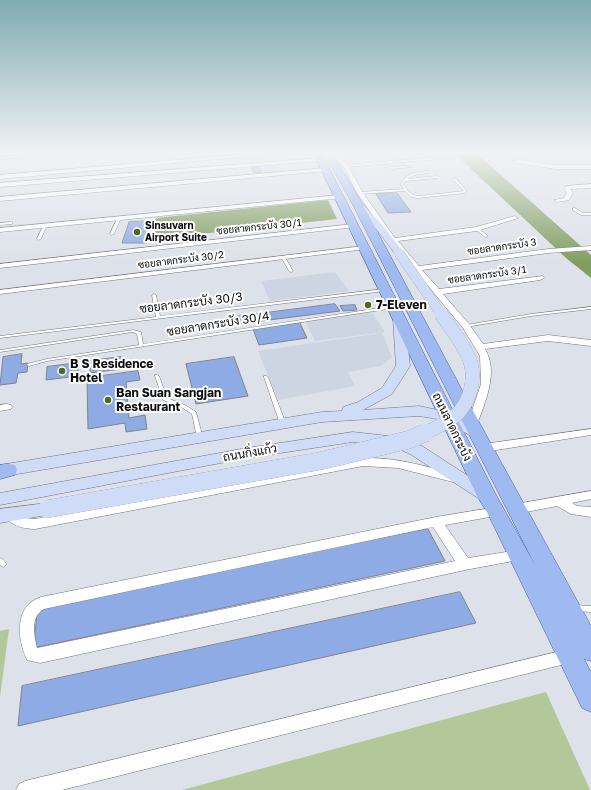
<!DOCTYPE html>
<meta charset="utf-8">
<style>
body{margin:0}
canvas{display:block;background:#dde1e9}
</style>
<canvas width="591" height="790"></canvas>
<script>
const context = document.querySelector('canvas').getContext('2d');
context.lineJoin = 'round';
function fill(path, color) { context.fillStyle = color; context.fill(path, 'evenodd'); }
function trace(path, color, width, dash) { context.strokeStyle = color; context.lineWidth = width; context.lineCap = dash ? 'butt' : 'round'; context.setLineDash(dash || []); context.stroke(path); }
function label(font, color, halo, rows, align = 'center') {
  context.font = font + ' "Golos Text",Sarabun,sans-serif'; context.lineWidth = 4; context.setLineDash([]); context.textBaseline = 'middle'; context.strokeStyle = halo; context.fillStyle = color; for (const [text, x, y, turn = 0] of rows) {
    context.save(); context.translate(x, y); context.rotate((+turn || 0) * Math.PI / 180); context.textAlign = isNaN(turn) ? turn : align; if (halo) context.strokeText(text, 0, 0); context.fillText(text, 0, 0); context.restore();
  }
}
fill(new Path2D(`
 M273,163L281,173L256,175L248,165Z
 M335,272L349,291L270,301L261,281Z
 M372,312L385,332L315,341L305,321Z
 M382,333L392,357L381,366L348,372L355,386L278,400L258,351Z`), '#cdd5e3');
fill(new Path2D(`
 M9,629L0,697V631Z
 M546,692L590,790H182Z`), '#b2c899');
fill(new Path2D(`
 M453,152H475L591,255V278L566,258Z
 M328,200L337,219L155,239L156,218Z`), '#819d5f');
const building = new Path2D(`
 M259,167L262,172L254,173L251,168Z
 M397,193L411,212L388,213L376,194Z
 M152,221L147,243H122L129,222Z
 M335,304L340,311L230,325L227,318Z
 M355,305L357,310L343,311L340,306Z
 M300,323L307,338L259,345L253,329Z
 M22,354L21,364L28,363L27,372L18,373L16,383L0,385L3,357Z
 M121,357V369L90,373V361Z
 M234,357L248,396L196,404L186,364Z
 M78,363V376L46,380L47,367Z
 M138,371L140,380L126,382L129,418L145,415L147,429L126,432L125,423L88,429L87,378Z
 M428,529L445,561L33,648L38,607Z
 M460,592L476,623L18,726L22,686Z`);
fill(building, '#8eabe6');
trace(building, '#80848b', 1);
const lane = new Path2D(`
 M62,152H78L0,159V157Z
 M436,152H441L439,153L441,157L446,156L443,152H446L449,157L441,159L344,167L343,166L344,165L439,157Z
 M404,163H413L414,164L412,167L392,169L382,165L383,164L392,167L411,166V165H403Z
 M427,171H428V173L414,175L407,179L437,176L438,177L437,178L405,181L403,184C408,190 410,195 418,196L464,191L453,179V178L454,177L467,191L465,193L418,198L411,197L405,191L360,194L359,193L360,192L404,189L401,184C406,173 416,172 427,171Z
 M573,208H575L583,213H591V215H581L573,210Z
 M118,217L121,218L114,234L111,235L110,234Z
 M11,222L13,223L12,224L0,225V223Z
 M44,224L47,225L41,239L38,240L37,239Z
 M476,228H478L487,235V237H485L476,230Z
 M282,256L285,257L293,271L292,272H291L289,271L281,257Z
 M384,289L386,290L385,291L0,338V336L156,317L152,295L154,294L156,295L160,316Z
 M393,306H394V308L47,361L29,366L27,365V364L47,359L139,345L137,334L133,332L0,352V350L133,330L141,332L143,344Z
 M591,307V309L531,316L466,327L464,326L466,325L531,314Z
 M155,375H157L159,376L167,398L185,405L196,412L203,438L202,439H198L197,438L192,414L181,407L163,400L155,376Z
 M264,376H266L268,377L286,424L285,425H281L280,424L264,377Z
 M0,558C3,559 5,561 6,564L5,566L3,567L0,565Z
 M575,605L591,606V612L575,611L572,610L571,608L572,606Z`);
const street = new Path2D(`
 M271,152H296L0,179V175Z
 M330,152H335L349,167L363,193L395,238L476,227L515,216L518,218L477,231L398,241L419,266L548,249L591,246V250L548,253L422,270L439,289L543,276L544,278L540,280L443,294L469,324L483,344L548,335L591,340V346L548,341L485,349C499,372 485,402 477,425L472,428L468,427L467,425L481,384L480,356L463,328L391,241L357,193L345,169Z
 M322,158L323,159L320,161L0,187V183Z
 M517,160L556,165H591V169H556L515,163L514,162Z
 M325,168L328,170L327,171L0,201V197Z
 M591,184V188L570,189L573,193L569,200L557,202L554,200L564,198L567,193L564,189L566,186Z
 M339,195L341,196V198L0,232V228Z
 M353,224L355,225V227L0,268V264Z
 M364,246L366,247V249L0,294V290Z
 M7,404L11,405L12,407L11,409L0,411V405Z
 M591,429V435L484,452L480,451L478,448L480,445L484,444Z
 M363,458C396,457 426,466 457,475L459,478L457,481L453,482L398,468L363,466L35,529C23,529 9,525 3,514L5,511L9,509L24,518L35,519Z
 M591,491V499L572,503L577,506L591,507V517L571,514L557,506L516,514L512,512L510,509L512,506L516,504Z
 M497,507L501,509L503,512L501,515L445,525L468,558L519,550L524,551L526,555L524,559L465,570L40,663L27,660C17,638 14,606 41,597L436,517ZM433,527L455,561L37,648C34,634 30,617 44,609Z
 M569,649L574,651L577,656L574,661L569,663L62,790H16L19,784L25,781Z`);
const secondary = new Path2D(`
 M357,200L360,201L383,226L404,253L402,255H396L377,230L354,205L353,203Z
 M399,315L403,317L405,319L410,366L392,394L363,410L419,406L452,413L481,430L484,433L481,436L476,438L471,436L443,420L419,416L322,422L0,477V465L322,412L342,411L343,407L358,402L382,388L396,366L393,319L395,317Z
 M353,432L397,437L422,446L493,492L495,496L493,500L487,502L481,500L410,454L394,447L353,442L247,458L0,505V493L247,448Z
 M47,503L53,504L56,509L53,514L0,523V509Z`);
const primary = new Path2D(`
 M313,152H321L495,493L535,565L352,203L327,159L328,157H334L362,203L485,433L591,626V661L584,659L591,672V712L582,708L488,514L477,496Z
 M8,464L15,465L17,470L15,475L0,479V465Z`);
trace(lane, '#71747b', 1);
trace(street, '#71747b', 1);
trace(secondary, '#71747b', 1);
trace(primary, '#425f9d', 1);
fill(lane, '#fff');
fill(street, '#fff');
fill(secondary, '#cfdcf8');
fill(primary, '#9fb9f1');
const secondaryBridgeFar2 = new Path2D(`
 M399,253L442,315`);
const secondaryBridgeFar1 = new Path2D(`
 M423,434C432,430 454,419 460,411C470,399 475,380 471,364C468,351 449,325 441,314`);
const secondaryBridge = new Path2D(`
 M47,509L320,461L408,440L425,433`);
trace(secondaryBridgeFar2, '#71747b', 10, []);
trace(secondaryBridgeFar1, '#71747b', 14, []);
trace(secondaryBridge, '#71747b', 18, []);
trace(secondaryBridgeFar2, '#cfdcf8', 10);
trace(secondaryBridgeFar1, '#cfdcf8', 14);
trace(secondaryBridge, '#cfdcf8', 18);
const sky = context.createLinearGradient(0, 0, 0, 263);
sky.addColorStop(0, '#7fabb1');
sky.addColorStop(0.58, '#f0f2f5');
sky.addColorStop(1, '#f0f2f500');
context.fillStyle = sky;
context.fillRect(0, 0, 591, 263);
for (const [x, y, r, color] of [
 [137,232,4,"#4d6a1e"],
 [368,305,4,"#4d6a1e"],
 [62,371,4,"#4d6a1e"],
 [108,400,4,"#4d6a1e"]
]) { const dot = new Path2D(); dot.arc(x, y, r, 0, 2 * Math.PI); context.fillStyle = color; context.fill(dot); trace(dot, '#fff', 1.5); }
label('bold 10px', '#0d0e11', '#fff', [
 ["Sinsuvarn",145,226],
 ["Airport Suite",145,238]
], 'left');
label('10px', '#0d0e11', '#fff', [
 ["ซอยลาดกระบัง 30/1",259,227,-6],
 ["ซอยลาดกระบัง 3",502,247,-8],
 ["ซอยลาดกระบัง 30/2",181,260,-7],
 ["ซอยลาดกระบัง 3/1",487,275,-8]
]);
label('12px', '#0d0e11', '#fff', [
 ["ซอยลาดกระบัง 30/3",191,303,-7],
 ["ซอยลาดกระบัง 30/4",218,324,-9],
 ["ถนนลาดกระบัง",452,427,64],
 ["ถนนกิ่งแก้ว",250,453,-10]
]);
label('bold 12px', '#0d0e11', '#fff', [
 ["7-Eleven",376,305],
 ["B S Residence",70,364],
 ["Hotel",70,378],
 ["Ban Suan Sangjan",116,393],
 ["Restaurant",116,407]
], 'left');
</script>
